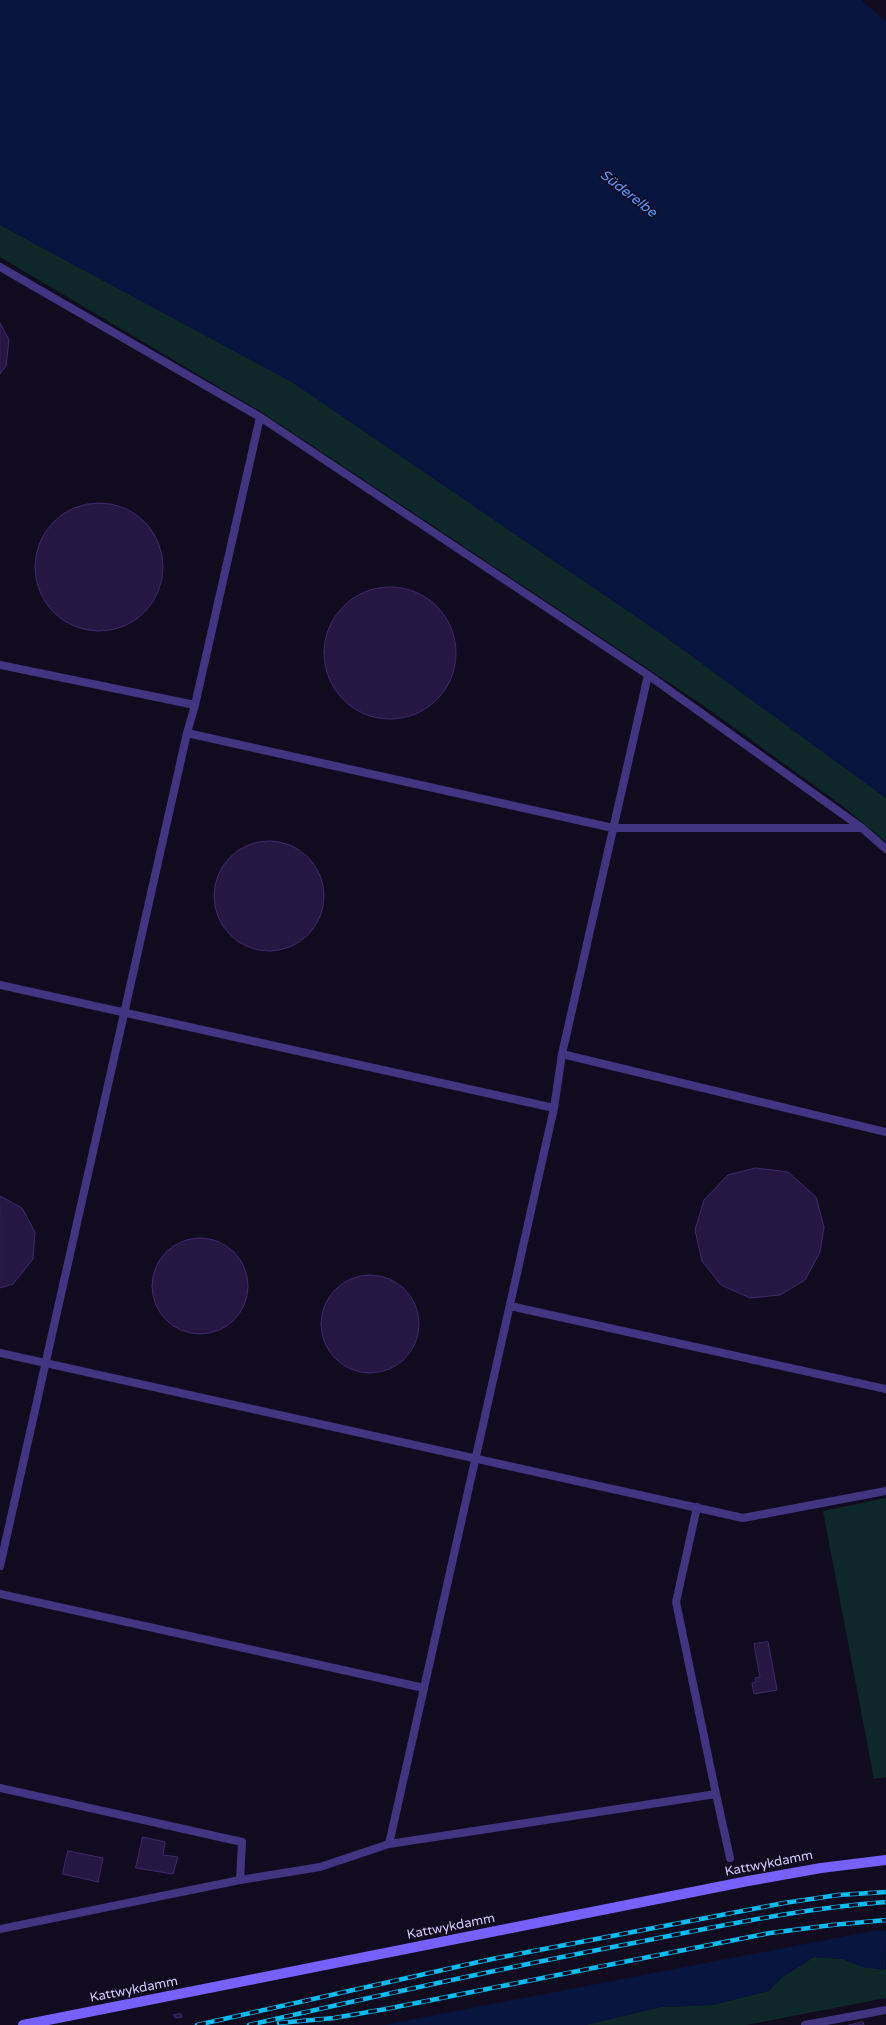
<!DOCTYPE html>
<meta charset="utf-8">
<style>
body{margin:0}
canvas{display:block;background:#110b1f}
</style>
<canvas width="886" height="2025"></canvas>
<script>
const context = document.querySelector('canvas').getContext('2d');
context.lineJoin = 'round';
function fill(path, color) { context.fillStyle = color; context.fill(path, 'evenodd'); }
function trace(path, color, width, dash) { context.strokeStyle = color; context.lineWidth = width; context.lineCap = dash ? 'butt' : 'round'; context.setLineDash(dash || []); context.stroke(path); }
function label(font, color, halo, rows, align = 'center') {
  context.font = font + ' "Varela Round",sans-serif'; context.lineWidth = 3; context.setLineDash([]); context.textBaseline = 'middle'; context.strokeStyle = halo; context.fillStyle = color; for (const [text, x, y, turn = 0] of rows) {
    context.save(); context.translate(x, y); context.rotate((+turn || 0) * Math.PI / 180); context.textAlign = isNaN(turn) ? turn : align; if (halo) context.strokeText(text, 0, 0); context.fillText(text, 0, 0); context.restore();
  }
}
fill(new Path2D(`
 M0,225L292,382L663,635L886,798V842L840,804L704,706L263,413L0,257Z
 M886,1498V1777L874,1779L823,1511Z
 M814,1957L843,1959L862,1967L886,1969V1998L746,2025H585L661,2007L712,2005L768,1991L784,1976Z`), '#0e2729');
fill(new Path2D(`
 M0,0H861L886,21V798L663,635L292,382L0,225Z
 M878,1930L886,1931L885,1970L862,1967L843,1959L814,1957L784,1976L768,1991L712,2005L661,2007L585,2025H383Z`), '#07143d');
const building = new Path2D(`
 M0,323L9,340L6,366L0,374Z
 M35 567a64 64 0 1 1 128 0a64 64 0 1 1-128 0Z
 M324 653a66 66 0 1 1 132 0a66 66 0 1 1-132 0Z
 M214 896a55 55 0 1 1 110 0a55 55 0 1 1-110 0Z
 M756,1168L788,1172L816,1197L824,1227L820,1252L805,1280L780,1295L750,1298L721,1285L702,1261L695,1230L704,1200L728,1175Z
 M0,1196L22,1208L35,1232L33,1259L13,1284L0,1288Z
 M152 1286a48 48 0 1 1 96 0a48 48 0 1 1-96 0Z
 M321 1324a49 49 0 1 1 98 0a49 49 0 1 1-98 0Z
 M768,1642L777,1690L754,1694L752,1683L756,1682L755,1678L760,1677L754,1644Z
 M143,1837L165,1842L163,1855L178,1857L173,1874L136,1868Z
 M68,1851L103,1858L98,1882L63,1874Z
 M181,2014L182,2017L175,2018L174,2015Z
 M863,2022L864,2025H849Z`);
fill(building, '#251741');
trace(building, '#3e286e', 1);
trace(new Path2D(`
 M0,267L260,417L648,675L862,828L886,849
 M0,665L195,705
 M187,733L613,828H862
 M0,985L554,1108
 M562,1054L886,1132
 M510,1306L886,1389
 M0,1353L743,1518L886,1491
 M0,1566L187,733L195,705L260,417
 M0,1594L424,1688
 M0,1788L242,1842L240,1880L0,1929
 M716,1794L730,1858
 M389,1844L554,1108L562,1054L648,675
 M240,1880L320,1867L389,1844L716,1794L676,1602L697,1507
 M805,2025L886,2010`), '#413480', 8);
trace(new Path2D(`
 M23,2025L748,1881L821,1868L886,1860`), '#7860ff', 10);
const rail = new Path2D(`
 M279,2023L334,2018L386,2009L770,1933L832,1925L886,1920
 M197,2025L492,1959L784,1903L838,1895L886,1892
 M249,2025C380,1995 512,1966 644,1941C725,1925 804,1908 886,1902`);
trace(rail, '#00bdf4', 4.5);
trace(rail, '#110b1f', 3, [9]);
label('13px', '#d6c9ff', '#110b1f', [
 ["Kattwykdamm",769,1864,-11],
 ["Kattwykdamm",451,1927,-11],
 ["Kattwykdamm",134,1990,-11]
]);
label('italic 14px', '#579cff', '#110b1f', [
 ["Süderelbe",628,194,38]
]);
</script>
